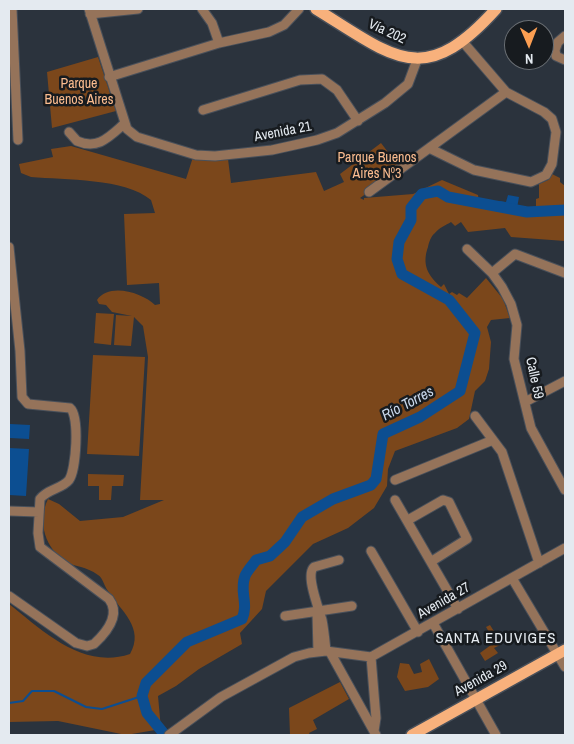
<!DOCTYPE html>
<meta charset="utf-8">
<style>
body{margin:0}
#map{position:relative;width:574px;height:744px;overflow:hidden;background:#2b333d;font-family:"Archivo Narrow",sans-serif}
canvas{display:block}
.frame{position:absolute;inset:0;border:10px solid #e4eaf0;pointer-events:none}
.north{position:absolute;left:504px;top:20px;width:50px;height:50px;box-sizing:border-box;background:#171b1f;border:1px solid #696e73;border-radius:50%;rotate:179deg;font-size:14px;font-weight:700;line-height:20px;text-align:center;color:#e4eaf0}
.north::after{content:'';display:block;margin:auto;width:18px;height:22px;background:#fb9e52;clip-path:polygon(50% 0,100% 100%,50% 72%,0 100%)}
</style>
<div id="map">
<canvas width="574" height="744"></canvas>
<div class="frame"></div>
<div class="north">N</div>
</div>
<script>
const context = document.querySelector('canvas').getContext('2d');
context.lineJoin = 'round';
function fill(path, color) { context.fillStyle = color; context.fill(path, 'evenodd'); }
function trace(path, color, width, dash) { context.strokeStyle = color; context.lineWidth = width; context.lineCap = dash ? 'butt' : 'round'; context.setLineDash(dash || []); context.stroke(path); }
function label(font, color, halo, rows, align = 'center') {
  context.font = font + ' "Archivo Narrow",sans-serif'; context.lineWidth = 5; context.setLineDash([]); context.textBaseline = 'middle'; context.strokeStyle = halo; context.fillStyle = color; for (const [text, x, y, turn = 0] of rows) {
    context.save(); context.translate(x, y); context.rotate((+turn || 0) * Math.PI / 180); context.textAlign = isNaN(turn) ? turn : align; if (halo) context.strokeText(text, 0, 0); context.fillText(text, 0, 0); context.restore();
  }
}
fill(new Path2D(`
 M98,57L116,111L52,128L47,72Z
 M381,143L401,169L360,198L364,200V198L413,194L442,180L478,195L479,203L536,211V199L539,198V184L548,180L552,174L560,178V182L565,186V241L511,237L505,228L468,232L461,222L455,226L451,222C446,225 439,228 435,233C431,236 429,242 428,247C422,264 427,275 441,287L444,284L449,294L452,292L457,295L459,293L467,298L486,278L503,299L510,318L491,320L487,327L491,342L489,369L485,381L475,391L469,419L457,428L395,451L388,469L387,486L374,508L348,528L313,544L266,591L262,609L240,633L242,644L199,669L176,686L158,696L161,729L126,735L58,721L9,722V604C43,631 83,670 130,654C145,628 121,611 108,591C104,586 103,578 98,575C86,566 75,567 67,562C45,549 37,522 48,499L59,504L80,521L123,517L164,500H140L148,357L143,326L134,317L131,346L114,345L116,315L132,316L112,312L106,305L99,304L97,300C109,282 143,293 155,305L160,304L159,283L127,285L124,214L155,213L151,200C125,178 65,180 31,177L21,173L19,164L53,157L51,149L71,146L186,179L193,157L228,159L231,183L316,172L324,191L344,182L340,174Z
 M96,313L114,314L111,345L94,343Z
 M93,355L145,357L139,456L87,454Z
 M88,474L124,475L123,486H112L111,500H99V486H88Z
 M490,625L502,644L494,648L498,653L485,661L480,653L491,645L485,637L489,632L486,627Z
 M429,659L439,679L428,687L405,691L397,677L400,663L409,664L414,674L422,672L420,664Z
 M340,682L349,699L313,720L317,729L309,733L310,735H290L289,708Z`), '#7b471b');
fill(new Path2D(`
 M508,195L519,197L517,208L498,205L499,201L506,202Z
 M10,424L30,425L29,439L10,438Z
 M9,448L29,449L26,496L9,495Z`), '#0c4e91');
trace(new Path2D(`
 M9,703L23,701L32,691H54L86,707L102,709L142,696`), '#0c4e91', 2);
trace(new Path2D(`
 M165,735L147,713L142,696L146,683L187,642L242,619C249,603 239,592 245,576C247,571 253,565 256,560L270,556L285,542L302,517L333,499L371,485L376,479L383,434L420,417L460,391L475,333L449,300L402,274L397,259L399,242L411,220V208L422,194L438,191L448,197L527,212L565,210`), '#0c4e91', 11);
const minor = new Path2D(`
 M12,9L18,140
 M89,9L127,129L137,137L196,155L215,156L272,150L317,140L337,133L385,103L408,84L417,60
 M202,9L212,23L219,43
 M90,14L138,9
 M565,36L558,42L555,50L556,56L565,60
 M109,77L219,43L269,32L284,25L299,9
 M203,110L300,80L322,79L337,90L358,121
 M69,132L77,141C98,150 109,137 124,124
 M431,149L474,170L531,182L546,175L552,164L556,132L552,119L544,112L506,92L463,42
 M369,192L506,92
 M9,247L20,351L22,397L28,404L70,408C80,416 76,470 69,480C62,489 47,489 40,499L38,533L40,547L109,599C121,615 107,632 94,644L87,646L76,643L9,596
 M467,249L492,273L502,287L511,304L517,325L514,359L531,428L565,490
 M492,273L515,254L565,273
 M525,402L565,381
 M475,416L502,452L539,563
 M395,480L493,440
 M395,500L458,609
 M9,511L39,512
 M408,520L443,500L449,502L467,539L432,561
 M371,551L418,632
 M512,578L565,667
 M317,614L318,652
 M285,616L352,606
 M433,623L496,735
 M326,651C325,641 324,630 322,620C319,609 305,575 314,567L339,560
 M330,652L376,735
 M371,657L376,718L374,731
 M169,735L221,697L294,657L309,653L326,651L371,657L565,548`);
const major = new Path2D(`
 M316,9C394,57 423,90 496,9
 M412,735L565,650`);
trace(minor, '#49505a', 11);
trace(major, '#49505a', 14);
trace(minor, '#95735a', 9);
trace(major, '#f8b17c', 11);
label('14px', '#e4eaf0', '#171b1f', [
 ["Vía 202",387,32,25],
 ["Avenida 21",283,132,-11],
 ["Calle 59",534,378,78],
 ["Avenida 27",444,601,-30],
 ["Avenida 29",481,679,-29]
]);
label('14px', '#fbbc8f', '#171b1f', [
 ["Parque",79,84],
 ["Buenos Aires",79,100],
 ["Parque Buenos",377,158],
 ["Aires Nº3",377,174]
]);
label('italic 15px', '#cad9ec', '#171b1f', [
 ["Río Torres",408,404,-28]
]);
context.letterSpacing = '1px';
label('15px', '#e4eaf0', '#171b1f', [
 ["SANTA EDUVIGES",496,639]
]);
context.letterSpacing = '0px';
</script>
